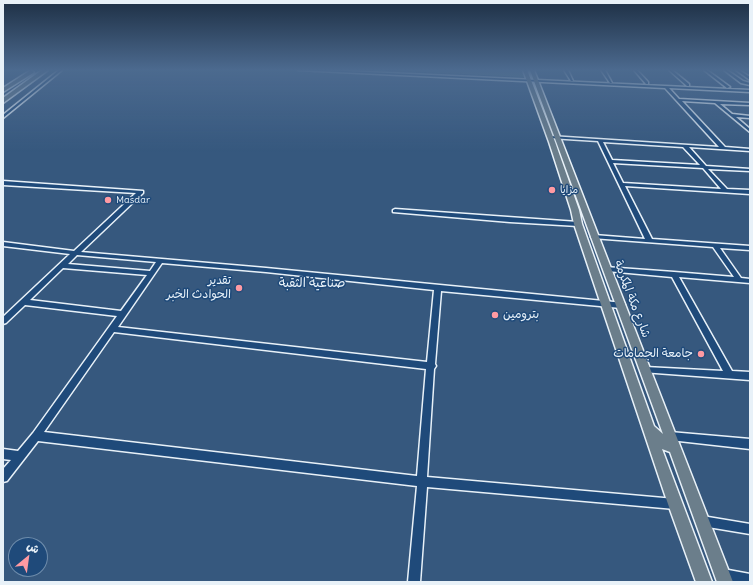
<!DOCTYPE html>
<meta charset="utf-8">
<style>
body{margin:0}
#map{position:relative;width:753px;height:585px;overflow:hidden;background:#36587e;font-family:Delius,"Playpen Sans Arabic",sans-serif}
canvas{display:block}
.frame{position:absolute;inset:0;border:4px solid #e8f1f8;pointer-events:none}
.north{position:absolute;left:8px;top:537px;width:40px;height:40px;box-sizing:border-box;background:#1f4a7a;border:1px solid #6f8dac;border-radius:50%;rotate:29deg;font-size:11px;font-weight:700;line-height:16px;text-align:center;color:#e8f1f8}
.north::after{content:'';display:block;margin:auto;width:14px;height:18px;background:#ff9aa2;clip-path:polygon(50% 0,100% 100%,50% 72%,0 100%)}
</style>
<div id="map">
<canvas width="753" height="585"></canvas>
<div class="frame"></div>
<div class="north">ش</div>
</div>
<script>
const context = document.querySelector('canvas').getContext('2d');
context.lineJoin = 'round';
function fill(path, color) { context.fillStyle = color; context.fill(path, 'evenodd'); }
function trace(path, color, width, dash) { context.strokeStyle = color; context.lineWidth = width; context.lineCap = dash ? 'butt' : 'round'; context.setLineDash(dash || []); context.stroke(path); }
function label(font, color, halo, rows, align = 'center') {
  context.font = font + ' Delius,"Playpen Sans Arabic",sans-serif'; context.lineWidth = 3; context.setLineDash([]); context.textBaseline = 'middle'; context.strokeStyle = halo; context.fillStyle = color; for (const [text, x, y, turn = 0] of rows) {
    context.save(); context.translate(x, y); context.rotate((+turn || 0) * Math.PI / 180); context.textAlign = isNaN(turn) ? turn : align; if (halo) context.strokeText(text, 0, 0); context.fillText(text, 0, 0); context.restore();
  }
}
fill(new Path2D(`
 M382,70H522L524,77Z`), '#588187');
const minor = new Path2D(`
 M59,70H62L3,118V115Z
 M298,70H324L750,90V92L669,88L679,99L750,103V105L720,104L732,114L750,116V118L736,117L750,129V132L715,103L682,101L725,147L750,149V151L689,147L706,166L750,169V171L708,169L727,189L750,190V194L625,186L652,239L750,246V250L720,248L741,278L750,279V283L679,277L732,371L750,372V380L642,372L641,370L642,368L645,367L723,371L672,277L607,271L604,269L605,267L674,272L734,277L713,247L592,238L591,237L594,235L645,239L598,141L550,138L548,137L550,136L719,147L665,88ZM603,142L683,147L700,165L612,160ZM613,163L703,168L721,189L623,183Z
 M564,70H568L573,81H571Z
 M601,70H605L612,83H610Z
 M634,70H637L648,82V84H646Z
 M669,70H672L689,84V86H687Z
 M704,70H707L730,87L727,88Z
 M724,70H727L743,81L750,83V85L741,83Z
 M736,70H739L750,77V80Z
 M3,181L143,191V193L81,252L266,268L624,303L625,305L624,307L621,308L441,291L435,364L436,366L434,369L427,477L675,499L679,500L680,504L679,508L675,509L427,487L420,582H408L417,486L38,441L7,481L3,482V469L11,460L3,459V449L18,451L33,433L117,316L25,305L6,323L3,324V317L70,254L3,246V242L74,251L136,193L3,185ZM77,255L156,262L150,271L68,264ZM162,263L266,272L434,290L427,362L118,327ZM63,268L147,275L121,311L30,300ZM114,332L426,369L417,476L44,432Z
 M395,209L578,222L581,224L578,226L510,222L393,212V210Z
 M670,432L750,439V449L670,440L667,439L665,436L667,433Z
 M702,516L750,524V534L702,526L698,525L697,521L698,517Z
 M723,569L750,574V582H729L719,579L717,575L719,571Z`);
const major = new Path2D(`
 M523,70H527L555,142L579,210L582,224L654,426L663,434L530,70H534L733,582H717L670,452L662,449L712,582H696L668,504L574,224L571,210L549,142Z`);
const highway = new Path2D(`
 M31,70L34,72L33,73L3,92V88Z
 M42,70H48L3,103V98Z`);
trace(minor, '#e8f1f8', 3);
trace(major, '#e8f1f8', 3);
trace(highway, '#e8f1f8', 3);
fill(minor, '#1f4a7a');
fill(major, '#6b7e8b');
fill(highway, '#6b7e8b');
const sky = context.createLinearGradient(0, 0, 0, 152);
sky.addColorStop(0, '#1e3045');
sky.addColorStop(0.46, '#4c6a8f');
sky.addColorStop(1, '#4c6a8f00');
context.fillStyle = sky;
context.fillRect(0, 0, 753, 152);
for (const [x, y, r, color] of [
 [552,190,4,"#ff9aa2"],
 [108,200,4,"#ff9aa2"],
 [239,288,4,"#ff9aa2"],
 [495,315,4,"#ff9aa2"],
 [701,354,4,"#ff9aa2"]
]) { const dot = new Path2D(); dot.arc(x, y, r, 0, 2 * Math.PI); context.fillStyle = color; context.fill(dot); trace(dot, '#1f4a7a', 1.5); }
label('10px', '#e8f1f8', '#1f4a7a', [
 ["مزايا",560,190],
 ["Masdar",116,200]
], 'left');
label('12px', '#e8f1f8', '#1f4a7a', [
 ["تقدير",231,281],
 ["الحوادث الخبر",231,295],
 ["بترومين",503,315,"left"],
 ["جامعة الجمامات",693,354]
], 'right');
label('12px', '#e8f1f8', '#1f4a7a', [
 ["شارع مكة المكرمة",632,299,69]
]);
label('13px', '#e8f1f8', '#1f4a7a', [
 ["صناعية الثقبة",312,283]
]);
</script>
